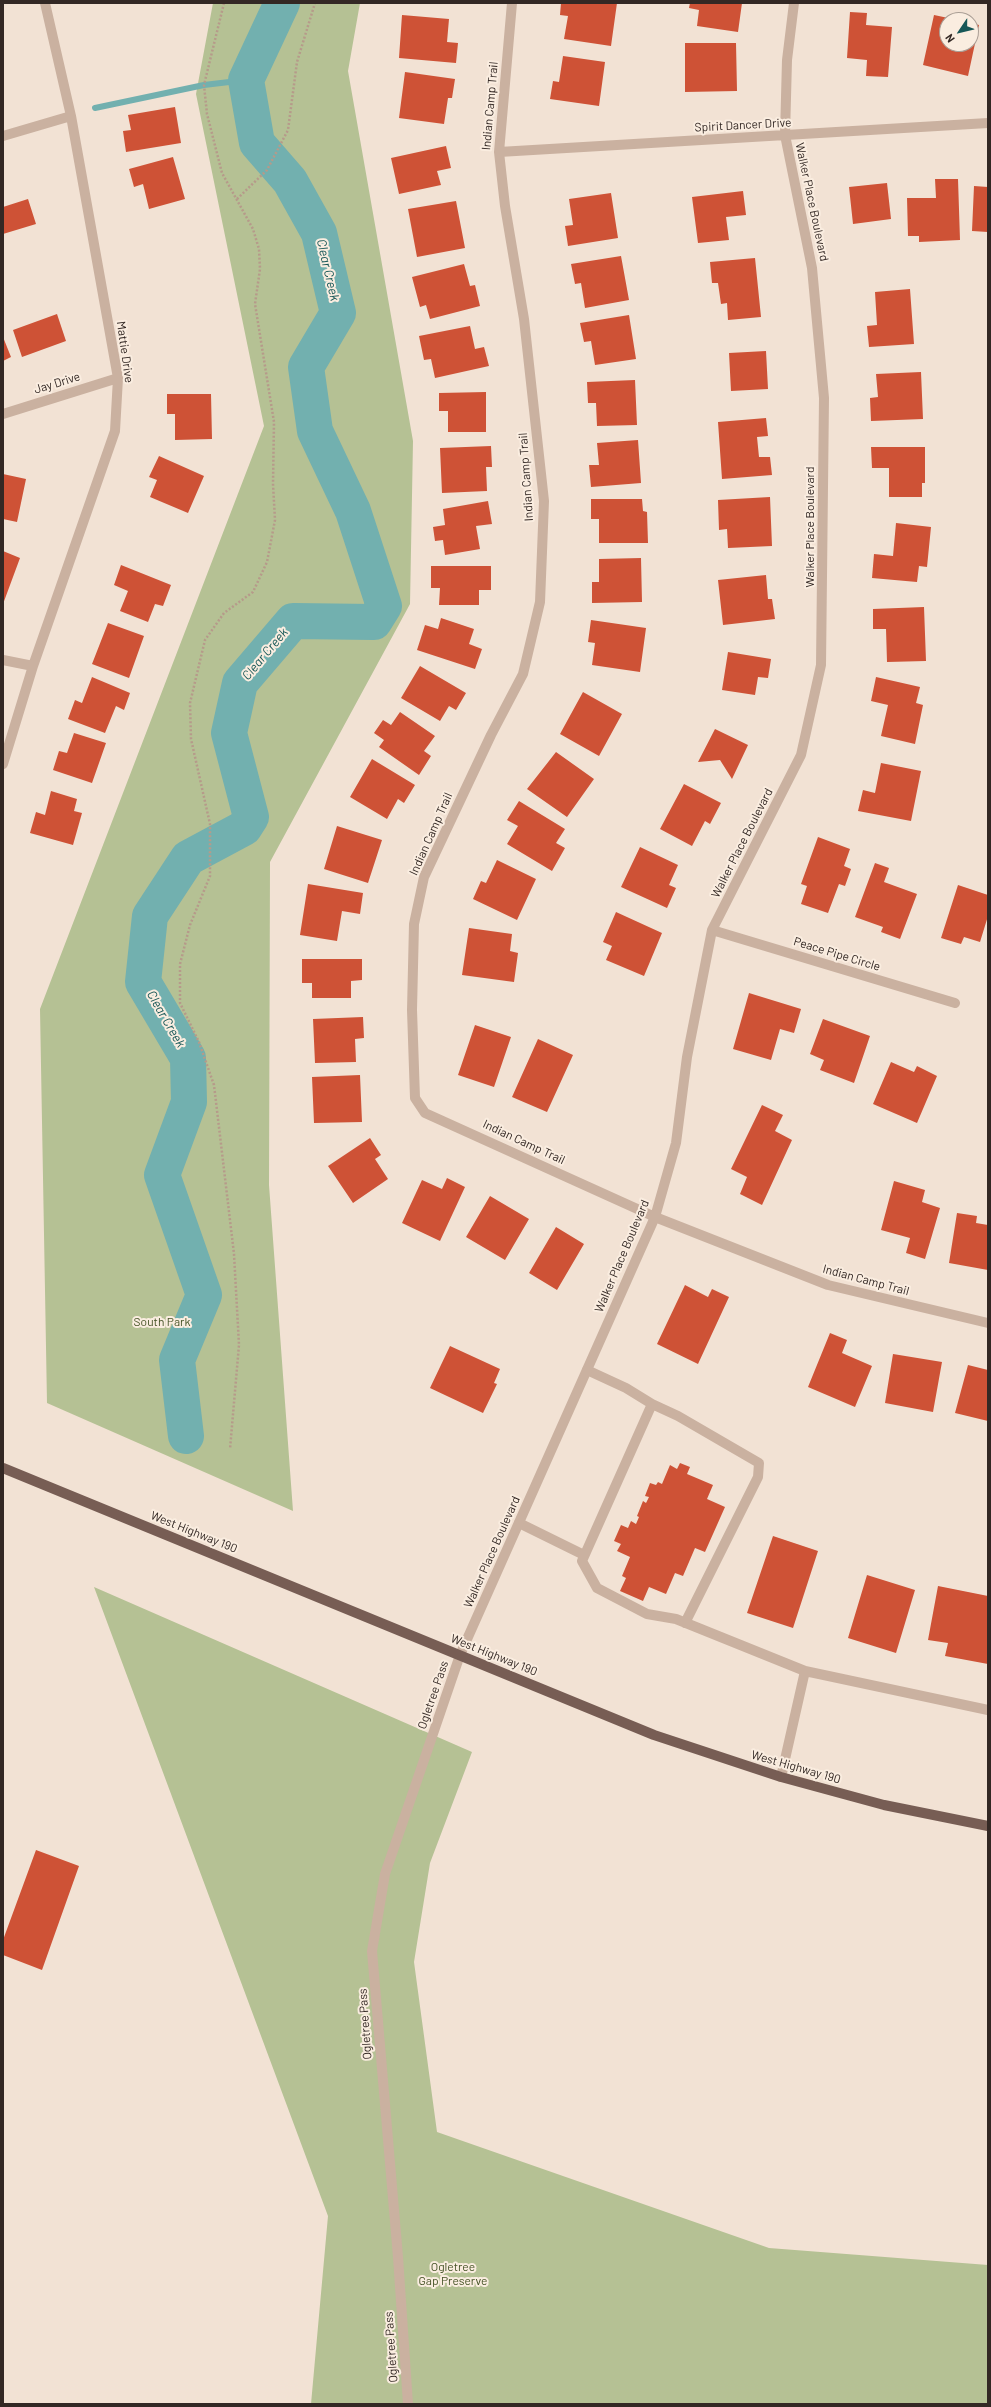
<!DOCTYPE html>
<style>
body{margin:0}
#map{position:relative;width:991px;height:2407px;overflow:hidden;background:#f2e2d4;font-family:Barlow,sans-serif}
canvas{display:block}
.frame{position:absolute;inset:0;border:4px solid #332824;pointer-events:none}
.north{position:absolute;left:939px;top:12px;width:40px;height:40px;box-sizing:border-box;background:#faede0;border:1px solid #aa9e95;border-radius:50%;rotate:235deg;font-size:11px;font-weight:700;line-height:16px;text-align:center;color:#332824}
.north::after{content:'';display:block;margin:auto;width:14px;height:18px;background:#175757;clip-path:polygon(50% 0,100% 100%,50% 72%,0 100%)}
</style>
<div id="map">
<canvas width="991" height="2407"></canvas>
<div class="frame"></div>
<div class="north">N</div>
</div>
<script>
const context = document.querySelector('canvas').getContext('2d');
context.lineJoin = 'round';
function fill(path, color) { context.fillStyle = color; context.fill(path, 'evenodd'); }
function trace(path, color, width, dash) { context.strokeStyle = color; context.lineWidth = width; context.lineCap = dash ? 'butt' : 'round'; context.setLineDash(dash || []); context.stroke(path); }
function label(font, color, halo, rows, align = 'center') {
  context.font = font + ' Barlow,sans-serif'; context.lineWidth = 4; context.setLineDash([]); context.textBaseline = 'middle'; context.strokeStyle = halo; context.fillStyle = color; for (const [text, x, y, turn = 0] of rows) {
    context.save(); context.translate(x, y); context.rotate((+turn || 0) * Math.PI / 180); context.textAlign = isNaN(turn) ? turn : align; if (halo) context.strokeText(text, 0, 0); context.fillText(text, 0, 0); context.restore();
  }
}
fill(new Path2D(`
 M213,3H360L348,71L413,441L410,604L270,862L269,1185L293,1511L47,1403L40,1009L264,426L196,94Z
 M94,1587L472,1752L430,1863L414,1962L437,2132L769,2248L988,2265V2404H311L328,2216Z`), '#b5c194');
trace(new Path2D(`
 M95,108L204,85L246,80`), '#72b0af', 6);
trace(new Path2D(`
 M186,1436L177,1360L204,1295L162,1175L189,1102L188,1058L143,982L150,916L188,858L244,828L251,817L229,733L240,683L293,621L374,622L384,606L353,511L315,431L306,367L338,313L319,233L290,181L257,143L246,80L282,3`), '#72b0af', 36);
fill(new Path2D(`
 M561,3H617L611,46L564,39L568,16L560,15Z
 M690,3H742L738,32L697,26L699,10L689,8Z
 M850,12L867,13L866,25L892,27L888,77L866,76L867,60L847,58Z
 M402,15L449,19L447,42L458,43L456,63L399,58Z
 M934,15L953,19L947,20V44H971V23L979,25L968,76L923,65Z
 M685,43H736L737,91L685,92Z
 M563,56L605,62L599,106L550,99L553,81L559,82Z
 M405,72L455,79L452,98H448L444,124L399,118Z
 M175,107L181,143L126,152L123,131L131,130L128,115Z
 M446,146L451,168L437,171L441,185L399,194L391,158Z
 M173,157L185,199L149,209L143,184L134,187L129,169Z
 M935,179H958L960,240L919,242V236H908L907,198H936Z
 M887,183L891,219L853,224L849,187Z
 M974,186L988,187V232L972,231Z
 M743,191L746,215L726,217L729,240L698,243L692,197Z
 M611,193L618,238L568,246L565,226L573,225L569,199Z
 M28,199L36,224L3,234V207Z
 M456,201L465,248L417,257L408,209Z
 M621,256L629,300L585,308L581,283L575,284L571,264Z
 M755,258L761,317L728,320L727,303L721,304L718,283H712L710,262Z
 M464,264L470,286L475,285L480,306L430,319L426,305L420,307L412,277Z
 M910,289L914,344L869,347L867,326L877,325L875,292Z
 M57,314L66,341L22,357L13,330Z
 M629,315L636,359L595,365L591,341L584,342L580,323Z
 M470,326L475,349L484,347L489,366L435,378L431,359L424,360L419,336Z
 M3,337L11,357L3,361Z
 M766,351L768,389L731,391L729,353Z
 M921,372L923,419L871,421L870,398L878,397L876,374Z
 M635,380L637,425L597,426L596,403H588L587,382Z
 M486,392V432H448V411H439V393Z
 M167,394H211L212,439L175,440V414H167Z
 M766,418L768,436L757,437L759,457H770L772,475L722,479L718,422Z
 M638,440L641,483L591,487L589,465H599L597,443Z
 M491,446L492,467H486L487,491L442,493L440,448Z
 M871,447H925V483H922V497H889V468H872Z
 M159,456L204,476L188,513L150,497L157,480L149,477Z
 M3,474L26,479L17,522L3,519Z
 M770,497L772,546L728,548L727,529L719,530L718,500Z
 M591,499H642L643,511L647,512L648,543H599V519H591Z
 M488,501L492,524L476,526L480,549L445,555L443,540L435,541L433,527L445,525L443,509Z
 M896,523L931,527L927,567L919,566L917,582L872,578L874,554L893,556Z
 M3,551L20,558L3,604Z
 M641,558L642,602L592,603V582H599V559Z
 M121,565L171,585L163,606L155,604L148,622L120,611L128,591L114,585Z
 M431,566H491V590H479V605H439L440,588H431Z
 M766,575L768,599H772L775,619L723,625L718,580Z
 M924,607L926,661L887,662L886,629H873V609Z
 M441,618L474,629L469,644L482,649L475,669L417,650L425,625L438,629Z
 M591,620L646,628L640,672L592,665L595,643L588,642Z
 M108,623L144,636L129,678L92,664Z
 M728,652L771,659L768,678L758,677L755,695L722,690Z
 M420,666L466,693L456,710L449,706L440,721L401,698Z
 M92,677L130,693L124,710L116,706L105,733L68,719L75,700L82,703Z
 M876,677L920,687L916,703L923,705L915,744L881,736L888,705L871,701Z
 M583,692L622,714L599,756L560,734Z
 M400,712L435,736L424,751L431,756L419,775L379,747L384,740L374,733L383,720L391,725Z
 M715,729L748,745L732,779L720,760L698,762Z
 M74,733L106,743L92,783L53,770L59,751L67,753Z
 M556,752L594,779L567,817L527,789Z
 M372,759L415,785L404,803L398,799L387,819L350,797Z
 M881,763L921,771L911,821L858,811L863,790L875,793Z
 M684,784L721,803L710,824L705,821L692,846L660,829Z
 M51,791L77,799L74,811L82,813L73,845L30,833L36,812L45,815Z
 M519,801L565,829L556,843L565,848L552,871L507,844L518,826L507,820Z
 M337,826L382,840L368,883L324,869Z
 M818,837L850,849L844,866L851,869L845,886L839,884L828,913L801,904L807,886L801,884Z
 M640,847L678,865L669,885L676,888L667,908L621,887Z
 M497,860L536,879L517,920L473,899L481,881L486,883Z
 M875,863L889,868L884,882L917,894L900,939L881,932L883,927L855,917Z
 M308,884L363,893L360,914L342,911L337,941L300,935Z
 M958,885L988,895V916L980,942L964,937L961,944L941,938Z
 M616,912L662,933L644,976L606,960L612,946L603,942Z
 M469,928L512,934L510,951L518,953L514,982L462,975Z
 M302,959H362V980L351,981V998H312V983H302Z
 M749,993L801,1009L794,1033L780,1029L771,1060L733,1049Z
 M363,1017L364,1038L355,1039L356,1062L315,1063L313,1019Z
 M823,1019L870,1036L854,1083L820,1070L824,1060L810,1054Z
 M475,1025L511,1037L494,1087L458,1075Z
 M538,1039L573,1055L547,1112L512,1097Z
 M891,1062L914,1072L917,1066L937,1076L917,1123L873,1104Z
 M360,1075L362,1122L314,1123L312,1077Z
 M762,1105L783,1115L775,1131L792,1140L762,1205L740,1194L747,1177L731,1169Z
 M370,1138L381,1155L375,1159L388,1179L353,1203L328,1166Z
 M447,1178L465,1187L440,1241L402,1223L422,1180L442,1189Z
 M894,1181L925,1190L922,1202L940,1208L925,1259L906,1253L910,1238L881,1230Z
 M490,1196L529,1219L505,1260L466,1237Z
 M957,1213L977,1216L976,1223L988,1225V1270L949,1263Z
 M556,1227L584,1244L557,1290L529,1273Z
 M685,1285L708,1297L712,1289L729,1297L698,1364L657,1344Z
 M830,1333L847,1340L842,1353L872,1366L855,1407L808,1387Z
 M450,1346L500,1369L494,1383L497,1384L483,1413L430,1388Z
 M893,1354L942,1362L933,1412L885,1403Z
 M968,1365L988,1370V1421L955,1413Z
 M680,1463L690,1467L687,1474L713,1485L707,1499L725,1507L705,1552L695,1548L683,1576L675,1573L666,1594L649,1587L643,1601L620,1591L626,1578L622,1576L630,1557L617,1551L621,1544L614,1541L621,1525L628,1528L631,1521L636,1524L639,1517L637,1516L643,1501L646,1503L649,1497L645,1496L650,1483L656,1485L658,1482L662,1484L670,1465L677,1469Z
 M773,1536L818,1551L793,1628L747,1613Z
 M867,1575L915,1590L896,1653L848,1638Z
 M938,1586L988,1596V1664L945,1656L948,1643L928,1640Z
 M36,1850L79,1866L42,1970L3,1955V1940Z`), '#ce5236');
trace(new Path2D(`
 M224,3L204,85L207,114L222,173L253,229L259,249L260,269L255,304L274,422L273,484L275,520L267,562L253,592L224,613L205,640L190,703L191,739L210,824V876L190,925L180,964V1003L199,1042L214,1085L234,1254L239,1345L230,1449
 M237,199L267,170L288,130L297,62L315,3`), '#b69a8a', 2.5, [2, 2]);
trace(new Path2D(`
 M587,1370L626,1388L652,1404
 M519,1523L584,1555
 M685,1623L758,1477L759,1463L678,1416L652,1404L582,1561L597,1588L647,1614L676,1619L805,1671
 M781,1777L805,1671L988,1710`), '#cab1a0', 10);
trace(new Path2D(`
 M512,3L499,152L505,206L524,319L544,501L540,602L523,674L491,735L424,877L414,924L412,1010L415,1098L425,1113L655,1217L828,1285L988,1323
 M3,136L71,116
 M499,152L988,123
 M3,414L118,378
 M3,660L33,666
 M3,764L33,666L115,431L118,378L71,116L45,3
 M712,930L955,1003
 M408,2404L398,2257L372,1951L385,1874L460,1655L655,1217L676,1143L687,1057L712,930L801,755L821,665L824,398L812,268L785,135L787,60L794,3`), '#cab1a0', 10);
trace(new Path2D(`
 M3,1468L654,1735L781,1777L884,1805L988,1826`), '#775d54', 10);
label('12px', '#332824', '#faede0', [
 ["Indian Camp Trail",490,106,-85],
 ["Spirit Dancer Drive",743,125,-3],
 ["Walker Place Boulevard",812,202,78],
 ["Mattie Drive",125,352,82],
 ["Jay Drive",57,383,-17],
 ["Indian Camp Trail",526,477,-94],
 ["Walker Place Boulevard",810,527,-90],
 ["Indian Camp Trail",431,834,-66],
 ["Walker Place Boulevard",742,843,-63],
 ["Peace Pipe Circle",837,954,17],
 ["Indian Camp Trail",524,1142,25],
 ["Walker Place Boulevard",622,1256,-67],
 ["Indian Camp Trail",866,1280,15],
 ["West Highway 190",194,1532,22],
 ["Walker Place Boulevard",492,1552,-66],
 ["West Highway 190",494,1655,22],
 ["Ogletree Pass",433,1695,-71],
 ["West Highway 190",796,1767,16],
 ["Ogletree Pass",365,2024,-94],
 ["Ogletree Pass",391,2347,-94]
]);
label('12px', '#455326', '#faede0', [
 ["South Park",162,1322],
 ["Ogletree",453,2267],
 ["Gap Preserve",453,2281]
]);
label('italic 13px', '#175757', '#faede0', [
 ["Clear Creek",328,270,77],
 ["Clear Creek",265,654,-50],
 ["Clear Creek",166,1019,60]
]);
</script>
